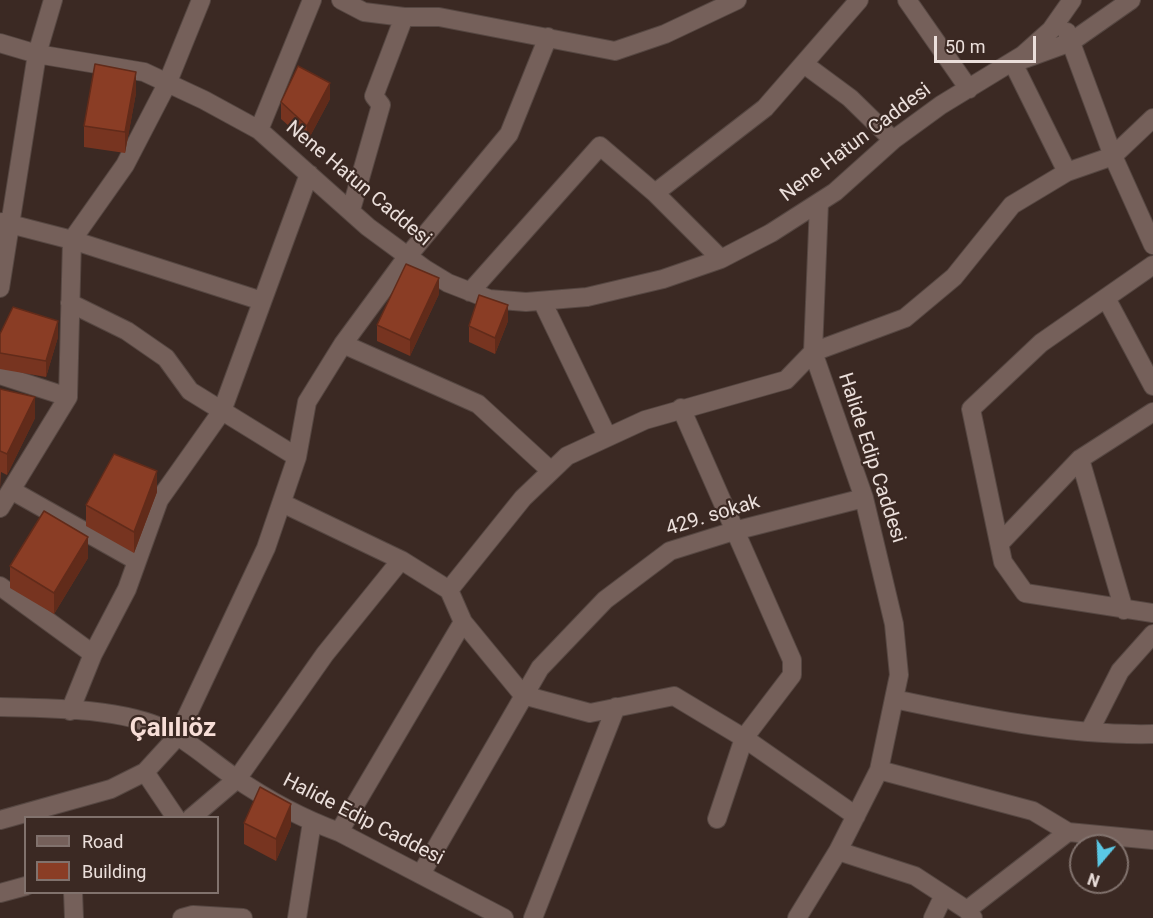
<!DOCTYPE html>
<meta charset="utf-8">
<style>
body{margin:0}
#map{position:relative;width:1153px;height:918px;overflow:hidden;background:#3b2923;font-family:Roboto,sans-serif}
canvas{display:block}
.legend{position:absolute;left:24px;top:816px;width:195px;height:78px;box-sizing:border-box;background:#3b2923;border:2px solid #81726d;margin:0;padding:8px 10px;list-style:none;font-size:18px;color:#ebdfdb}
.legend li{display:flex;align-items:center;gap:12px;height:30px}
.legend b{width:30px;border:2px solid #81726d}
.north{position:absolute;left:1069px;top:834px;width:60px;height:60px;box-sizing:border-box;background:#3b2923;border:2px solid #81726d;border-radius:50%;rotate:199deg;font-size:16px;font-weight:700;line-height:24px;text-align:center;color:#ebdfdb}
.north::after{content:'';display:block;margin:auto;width:21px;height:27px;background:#5ac8e5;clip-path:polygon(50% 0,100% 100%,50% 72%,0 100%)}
.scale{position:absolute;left:934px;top:36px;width:102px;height:27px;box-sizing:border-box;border:3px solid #ebdfdb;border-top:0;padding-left:8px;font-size:18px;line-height:21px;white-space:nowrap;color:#ebdfdb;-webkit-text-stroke:4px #3b2923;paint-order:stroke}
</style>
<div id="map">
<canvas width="1153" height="918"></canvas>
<ul class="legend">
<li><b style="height:8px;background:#75605a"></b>Road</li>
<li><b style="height:16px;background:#8a3d25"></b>Building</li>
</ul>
<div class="north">N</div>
<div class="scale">50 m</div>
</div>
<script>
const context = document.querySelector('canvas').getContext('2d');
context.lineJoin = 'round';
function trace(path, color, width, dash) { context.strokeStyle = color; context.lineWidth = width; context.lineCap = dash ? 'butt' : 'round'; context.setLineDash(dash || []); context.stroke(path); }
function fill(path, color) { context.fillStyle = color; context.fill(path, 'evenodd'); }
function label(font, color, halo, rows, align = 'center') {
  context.font = font + ' Roboto,sans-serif'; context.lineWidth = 4.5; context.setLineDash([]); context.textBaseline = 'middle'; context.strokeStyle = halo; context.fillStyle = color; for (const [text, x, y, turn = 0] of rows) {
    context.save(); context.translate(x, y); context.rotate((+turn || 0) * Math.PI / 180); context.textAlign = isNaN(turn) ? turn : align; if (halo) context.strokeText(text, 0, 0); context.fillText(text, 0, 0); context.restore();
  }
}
const minor = new Path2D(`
 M341,0L364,12L404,17H439L615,51L665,34L737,0
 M907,0L969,89
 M1067,32L1113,156L1153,245
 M0,43L37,54L144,72L204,100L259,130L368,227L425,269L448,283L489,299L526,302L587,297L663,279L721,259L771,233L835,192L893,140L941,105L1023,55L1051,30L1072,0
 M804,64L850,98L893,140
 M259,130L312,0
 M1067,172L1013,63L1071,42L1131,0
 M655,193L765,108L859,0
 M351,210L381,105L374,96L404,17
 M2,222L72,240L262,301
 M1153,265L1041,343L971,409L1003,562L1025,593L1153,613
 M0,288L37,54L53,0
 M470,292L600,146L655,193L721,259
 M1106,298L1153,386
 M542,301L607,436
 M70,303L127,331L166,358L190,391L297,457
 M343,344L478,404L551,471
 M0,375L68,397
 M681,408L792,660V675L744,738L717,819
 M1080,459L1124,610
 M11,490L137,561
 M282,503L401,560L449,590L463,622L523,695L590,713L674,696L744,738L856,816
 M0,508L68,397L72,240L125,165L167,84L201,0
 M1001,542L1080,459L1153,412
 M0,586L93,654
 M449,590L523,498L567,456L645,420L786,380L813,352L905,318L954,277L1012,205L1067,172L1113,156L1153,118
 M894,699C978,717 1067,736 1153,734
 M0,707C49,708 122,708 167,730C190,742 212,762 234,777C266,799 303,819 339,832L504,918
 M70,711L93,654L127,589L159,500L222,411L309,174
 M1090,730L1120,671L1153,634
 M879,770L1033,811L1068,832L1153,840
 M176,818L145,772L177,737L266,548L297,457L307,402L343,344L407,257L509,134L548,37
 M191,818L237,779L325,654L401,560
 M0,820L111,789L145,772
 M339,832L463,622
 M838,851L915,876L967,910L973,918
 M421,874L540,668L605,600L670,551L734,531L864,498
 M73,892L74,918
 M0,893L26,886
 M967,910L1068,832
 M182,918L193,915L243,918
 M297,918L312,822
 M533,918L616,707
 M797,918L838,851L879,770L899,675L894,624L864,498L813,352L819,203
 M933,918L944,895`);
trace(minor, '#564742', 20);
trace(minor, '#75605a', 18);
fill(new Path2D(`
 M136,93L125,153L84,147V126Z
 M330,99L307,142L281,119V102Z
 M439,294L410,356L377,341V325Z
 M508,321L495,354L469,342V326Z
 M0,334L58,337L46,377L0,369Z
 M0,389L35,418L7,475L1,472L0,488Z
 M157,492L134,553L86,526V505Z
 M88,558L54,614L10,588V566Z
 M244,823L291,826L276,861L244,844Z`), '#773420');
fill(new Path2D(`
 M136,72V93L125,153V132Z
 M330,83V99L307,142V126Z
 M439,278V294L410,356V340Z
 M508,305V321L495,354V338Z
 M58,321V337L46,377V361Z
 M35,397V418L7,475V454Z
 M157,471V492L134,553V532Z
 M88,537V558L54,614V593Z
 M291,804V826L276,861V839Z`), '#612b1a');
const building = new Path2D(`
 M95,64L136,72L125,132L84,126Z
 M298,66L330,83L307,126L281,102Z
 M406,264L439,278L410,340L377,325Z
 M479,295L508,305L495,338L469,326Z
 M13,307L58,321L46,361L0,353V334Z
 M0,389L35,397L7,454L0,451Z
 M114,454L157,471L134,532L86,505Z
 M44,511L88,537L54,593L10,566Z
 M260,787L291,804L276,839L244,823Z`);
fill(building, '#8a3d25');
trace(building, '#612b1a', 1.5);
label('20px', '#ebdfdb', '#3b2923', [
 ["Nene Hatun Caddesi",856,143,-37],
 ["Nene Hatun Caddesi",358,184,40],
 ["Halide Edip Caddesi",871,458,72],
 ["429. sokak",713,516,-17],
 ["Halide Edip Caddesi",363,820,27]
]);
label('bold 26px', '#f7ded7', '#3b2923', [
 ["Çalılıöz",173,729]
]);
</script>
